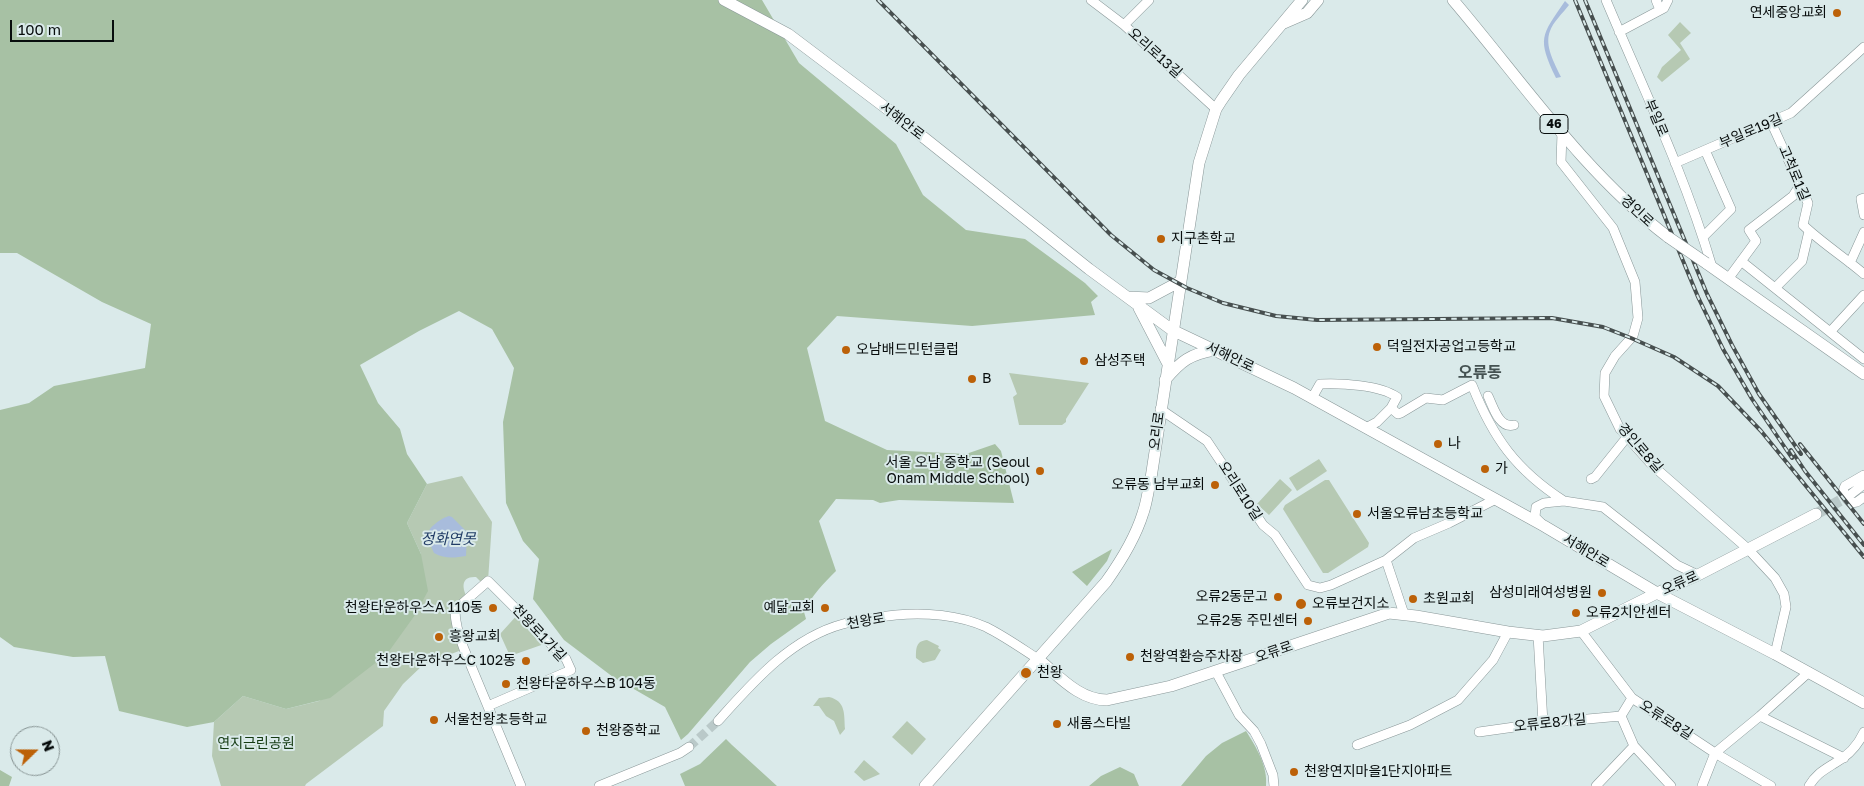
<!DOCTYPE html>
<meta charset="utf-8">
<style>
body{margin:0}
#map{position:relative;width:1864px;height:786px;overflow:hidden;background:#daeaea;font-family:"Golos Text",sans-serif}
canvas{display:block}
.north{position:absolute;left:10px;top:726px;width:50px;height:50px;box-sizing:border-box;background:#daeaea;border:1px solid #869292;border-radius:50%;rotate:68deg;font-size:14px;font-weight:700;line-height:20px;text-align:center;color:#080d0d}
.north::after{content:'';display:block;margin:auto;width:18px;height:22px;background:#bc6108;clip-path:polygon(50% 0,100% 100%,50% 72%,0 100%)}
.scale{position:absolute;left:10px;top:20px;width:104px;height:22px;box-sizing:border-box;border:2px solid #080d0d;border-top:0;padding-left:6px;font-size:15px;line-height:18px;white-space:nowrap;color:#080d0d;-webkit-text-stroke:4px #daeaea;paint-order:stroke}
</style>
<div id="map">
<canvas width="1864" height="786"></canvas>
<div class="north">N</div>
<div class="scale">100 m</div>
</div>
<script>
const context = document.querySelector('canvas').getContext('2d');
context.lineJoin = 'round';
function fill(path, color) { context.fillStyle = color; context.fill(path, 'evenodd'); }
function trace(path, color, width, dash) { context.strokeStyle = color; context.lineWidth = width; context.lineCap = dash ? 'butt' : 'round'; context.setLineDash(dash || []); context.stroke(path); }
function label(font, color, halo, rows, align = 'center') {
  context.font = font + ' "Golos Text","Noto Sans KR",sans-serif'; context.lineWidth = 4; context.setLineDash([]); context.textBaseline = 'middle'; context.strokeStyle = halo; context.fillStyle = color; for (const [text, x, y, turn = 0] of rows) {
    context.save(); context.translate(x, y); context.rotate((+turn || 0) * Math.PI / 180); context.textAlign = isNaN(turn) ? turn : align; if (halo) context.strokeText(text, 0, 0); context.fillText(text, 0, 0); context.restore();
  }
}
fill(new Path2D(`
 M1680,22L1691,33L1680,43L1690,59L1662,82L1657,77L1662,67L1681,50L1668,35Z
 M1009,373L1089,383L1066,419V422L1062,425H1019L1013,397L1017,394Z
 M1319,459L1327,471L1297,491L1289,478Z
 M462,476L492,522L488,581L484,585L476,577C460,576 462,589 468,599L455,610L464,649L423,665L403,684L384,711L383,726L306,784L305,786H221L212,756L214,722L243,696L286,709L319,701L387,654L421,554L407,523L427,484Z
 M1280,479L1292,490L1269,515L1257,504Z
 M1325,480H1329L1369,543L1368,547L1328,573H1323L1283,509L1285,505Z
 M519,613L547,643L510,656L500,634Z
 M927,640L939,646L938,648L941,650L935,660L923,663L916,658C916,648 916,641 927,640Z
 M829,697C846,701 844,714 845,729L840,735L834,721L826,716L819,706H813L819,698Z
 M907,721L926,739L912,755L892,737Z
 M864,760L880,774L864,781L854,772Z`), '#b6c9b3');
fill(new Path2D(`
 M0,0H762L799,63L896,144L923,195L966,230L1025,239L1085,283L1098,296L1091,302L1095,315L972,326L837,316L807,348L825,421L887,450L966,454L995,444L1001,451L1014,503L899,500L880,503L873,500L836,499L819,521L836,571C824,583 811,596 804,612L806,619L771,644L750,662L688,734L681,740L665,707L613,677L564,640L533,599L539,559L523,541L506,503L503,422L514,368L492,329L459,311L419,331L360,365L378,403L400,429L407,454L427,484L407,523L421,554L428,591L415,615L387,654L330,698L286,709L243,696L214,722L187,727L119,711L105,656L73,657L14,647L0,637V410L29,403L54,386L145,368L151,324L102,302L17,253H0Z
 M1112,549L1107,561L1087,586L1072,572Z
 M1246,731C1256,747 1268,766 1266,786H1181L1206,756L1222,743Z
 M726,739L732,745L777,786H685L680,774L700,764Z
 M1120,767L1134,774L1139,786H1089L1101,776Z
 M0,770L12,777L9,786H0Z`), '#a7c1a4');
fill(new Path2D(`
 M1565,1L1569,5C1563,13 1553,22 1550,31C1544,46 1555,64 1561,77L1556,78C1537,38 1541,36 1565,1Z
 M449,516L452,517L467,532L466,556C454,558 445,559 434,553C429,541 423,533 435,524C440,520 443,518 449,516Z`), '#a8bcdc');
trace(new Path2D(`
 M689,747L718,721`), '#bac9c9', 9, [9, 4.5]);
trace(new Path2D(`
 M1816,514L1850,495`), '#bac9c9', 11, [11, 5.5]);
const minor = new Path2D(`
 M1091,0L1124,25L1216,109
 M1606,0C1643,88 1685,175 1712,267
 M1656,0L1660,10
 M1124,25L1149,0
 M1619,32L1664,8L1668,0
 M1771,122L1808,203L1803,225C1822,243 1844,257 1864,274
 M1562,133L1561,162L1613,228L1635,282L1638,318L1633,336L1615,356L1605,373L1604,396L1620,429L1652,465L1748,549L1775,578L1784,594L1786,607L1775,654
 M1675,163L1791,113L1864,47
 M1864,198L1861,199L1864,215
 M1703,237L1731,209L1705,150
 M1741,261L1864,359
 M1850,263L1864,232
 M1728,279L1756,241L1749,230L1793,196L1800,185
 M1775,288L1802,261L1809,231
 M1830,332L1864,295
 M1488,396C1493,406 1499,429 1514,425
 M1312,398L1320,384C1341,383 1380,385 1397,397L1391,408
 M1160,409L1207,441L1263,525L1275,535L1308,585L1320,588L1331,585L1386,560L1414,538L1449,523L1496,499
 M1366,428L1377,422L1391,408L1398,414L1401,413L1426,398L1443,400L1472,385C1493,438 1516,470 1564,501L1544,503L1536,507L1535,517L1541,523
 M1864,475L1845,486C1841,492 1846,499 1851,503L1857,502L1864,497
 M1591,479L1595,477L1627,437
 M1850,495L1864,484
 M1564,501L1603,507L1677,565L1698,575
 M1386,560L1404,614
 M1581,631L1632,698L1715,753L1771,786
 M1538,635L1543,723
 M1216,672L1239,715L1254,731L1261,744L1273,775L1274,786
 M1632,698L1621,716L1634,746L1671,786
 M488,706L571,670L566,659L488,581L455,610C455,624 459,636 464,649L521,786
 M1760,716L1844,758
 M718,721C753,682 791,638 843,624C860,619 878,617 896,615C925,612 959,615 986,627C1004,636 1021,648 1038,659
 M1479,732L1543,723L1621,716
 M1357,745L1410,725L1458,700L1493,660L1508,632
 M1715,753L1760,716L1809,672
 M599,786L680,753L689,747
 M1596,786L1634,746
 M1702,786L1715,753
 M1809,786C1816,774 1824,770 1835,763C1848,756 1858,745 1864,732`);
const major = new Path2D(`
 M724,0L788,34L898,117L1089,269L1172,330L1294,388L1544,526L1657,593L1775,654L1864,703
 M1453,0C1522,81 1583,172 1668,237
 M1284,23L1307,13L1318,0
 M1706,263L1864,374
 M1128,297L1149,298L1179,282
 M1139,308L1167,362
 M1165,380C1181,361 1190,354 1215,350
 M1038,659C1059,676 1079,700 1107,700L1171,686L1389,613L1416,616L1508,632L1543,636L1581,631L1657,593L1698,575L1816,514
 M925,786L1106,582C1121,561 1135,539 1143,513C1147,502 1148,490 1151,478L1199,163L1216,109L1221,101L1239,75L1302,0`);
trace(minor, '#899798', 10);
trace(major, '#899798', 12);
trace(minor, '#fff', 9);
trace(major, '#fff', 11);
const rail = new Path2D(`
 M878,0L1111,235L1154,270L1187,288L1223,303L1276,316L1317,320L1552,318L1603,327L1631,338L1674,357L1718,386L1761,431L1864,557
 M1575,0L1698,297L1723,349L1752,399L1792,458
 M1585,0L1707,294L1732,345L1759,394L1801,454
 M1800,444L1864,524
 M1791,450L1805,471L1864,545`);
trace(rail, '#474f4f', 4);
trace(rail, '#daeaea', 2, [5.5]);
const majorBridge = new Path2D(`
 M1668,237L1706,263`);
trace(majorBridge, '#899798', 12, []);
trace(majorBridge, '#fff', 11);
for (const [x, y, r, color] of [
 [1837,13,5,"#bc6108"],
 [1161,239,5,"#bc6108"],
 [1377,347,5,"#bc6108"],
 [846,350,5,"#bc6108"],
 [1084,361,5,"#bc6108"],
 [972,379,5,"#bc6108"],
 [1438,444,5,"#bc6108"],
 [1485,469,5,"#bc6108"],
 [1040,471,5,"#bc6108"],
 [1215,485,5,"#bc6108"],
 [1357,514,5,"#bc6108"],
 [1602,593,5,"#bc6108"],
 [1278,597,5,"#bc6108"],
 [1413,599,5,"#bc6108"],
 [1301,604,6,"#bc6108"],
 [493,608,5,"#bc6108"],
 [825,608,5,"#bc6108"],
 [1576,613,5,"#bc6108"],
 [1308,621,5,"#bc6108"],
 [439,637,5,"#bc6108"],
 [1130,657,5,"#bc6108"],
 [526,661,5,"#bc6108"],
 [1026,673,6,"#bc6108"],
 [506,684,5,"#bc6108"],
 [434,720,5,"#bc6108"],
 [1057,724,5,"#bc6108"],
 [586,731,5,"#bc6108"],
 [1294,772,5,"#bc6108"]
]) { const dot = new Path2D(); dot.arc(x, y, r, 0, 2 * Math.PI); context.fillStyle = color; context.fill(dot); trace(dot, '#daeaea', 2); }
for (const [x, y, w] of [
 [1554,124,28]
]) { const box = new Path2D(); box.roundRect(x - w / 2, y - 9.5, w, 19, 4); context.fillStyle = '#daeaea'; context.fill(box); trace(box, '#080d0d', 1); }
label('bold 12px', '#080d0d', null, [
 ["46",1554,124]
]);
label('14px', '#080d0d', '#daeaea', [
 ["연세중앙교회",1827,13,"right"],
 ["지구촌학교",1171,239],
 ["덕일전자공업고등학교",1387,347],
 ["오남배드민턴클럽",856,350],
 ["삼성주택",1094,361],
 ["B",982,379],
 ["나",1448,444],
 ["서울 오남 중학교 (Seoul",1030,463,"right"],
 ["Onam Middle School)",1030,479,"right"],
 ["가",1495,469],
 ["오류동 남부교회",1205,485,"right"],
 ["서울오류남초등학교",1367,514],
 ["삼성미래여성병원",1592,593,"right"],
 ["오류2동문고",1268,597,"right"],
 ["초원교회",1423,599],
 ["오류보건지소",1312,604],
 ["천왕타운하우스A 110동",483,608,"right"],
 ["예닮교회",815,608,"right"],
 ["오류2치안센터",1586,613],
 ["오류2동 주민센터",1298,621,"right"],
 ["흥왕교회",449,637],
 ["천왕역환승주차장",1140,657],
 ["천왕타운하우스C 102동",516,661,"right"],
 ["천왕",1037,673],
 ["천왕타운하우스B 104동",516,684],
 ["서울천왕초등학교",444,720],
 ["새롬스타빌",1067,724],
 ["천왕중학교",596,731],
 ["천왕연지마을1단지아파트",1304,772]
], 'left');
label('14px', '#080d0d', '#daeaea', [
 ["오리로13길",1155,53,42],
 ["부일로",1656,118,67],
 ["서해안로",902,121,38],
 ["부일로19길",1751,131,-23],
 ["고척로1길",1794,173,67],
 ["경인로",1637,211,43],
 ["서해안로",1230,357,25],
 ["오리로",1157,431,-82],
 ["경인로8길",1640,448,49],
 ["오리로10길",1240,491,57],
 ["서해안로",1586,551,31],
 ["오류로",1680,583,-24],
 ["천왕로",866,621,-10],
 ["천왕로1가길",539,633,47],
 ["오류로",1274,652,-19],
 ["오류로8길",1666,720,33],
 ["오류로8가길",1550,723,-6]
]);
label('14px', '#143a11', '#daeaea', [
 ["연지근린공원",256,744]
]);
label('italic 15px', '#213c66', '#daeaea', [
 ["정화연못",448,539]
]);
label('bold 16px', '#455252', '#daeaea', [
 ["오류동",1480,373]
]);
</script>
